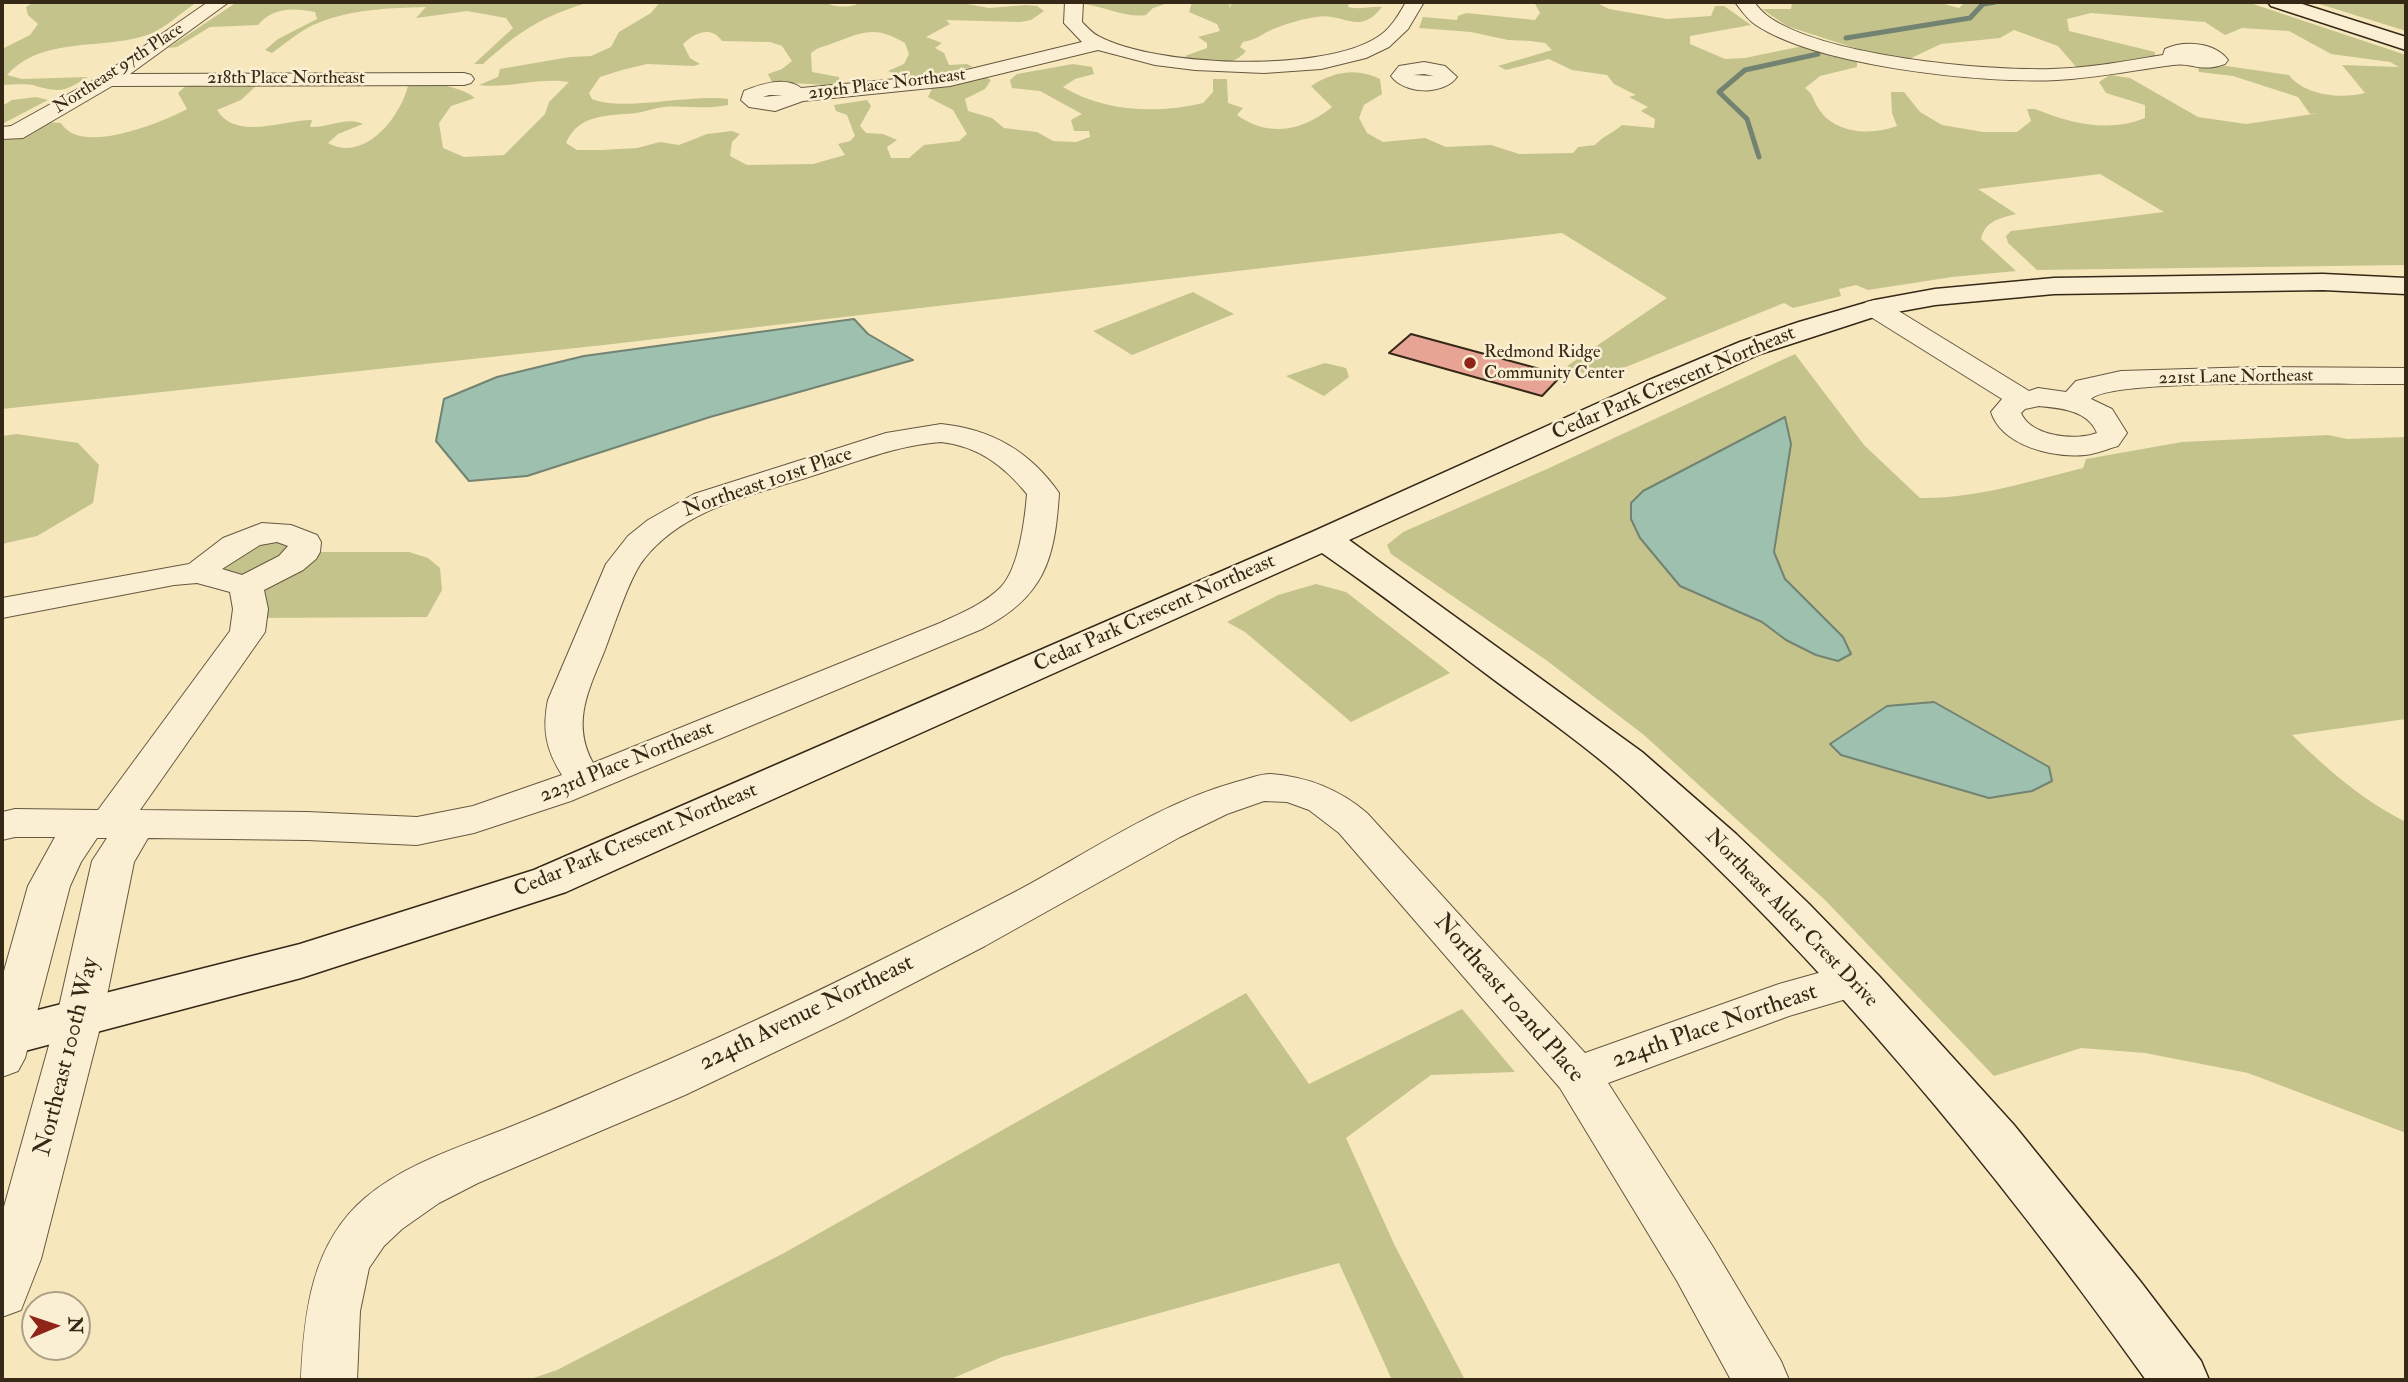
<!DOCTYPE html>
<style>
body{margin:0}
#map{position:relative;width:2408px;height:1382px;overflow:hidden;background:#f7e7bc;font-family:"IM FELL Double Pica",serif}
canvas{display:block}
.frame{position:absolute;inset:0;border:4px solid #352817;pointer-events:none}
.north{position:absolute;left:21px;top:1291px;width:70px;height:70px;box-sizing:border-box;background:#faefd3;border:2px solid #ab9f88;border-radius:50%;rotate:88deg;font-size:19px;font-weight:700;line-height:28px;text-align:center;color:#352817}
.north::after{content:'';display:block;margin:auto;width:24px;height:32px;background:#8f2418;clip-path:polygon(50% 0,100% 100%,50% 72%,0 100%)}
</style>
<div id="map">
<canvas width="2408" height="1382"></canvas>
<div class="frame"></div>
<div class="north">N</div>
</div>
<script>
const context = document.querySelector('canvas').getContext('2d');
context.lineJoin = 'round';
function fill(path, color) { context.fillStyle = color; context.fill(path, 'evenodd'); }
function trace(path, color, width, dash) { context.strokeStyle = color; context.lineWidth = width; context.lineCap = dash ? 'butt' : 'round'; context.setLineDash(dash || []); context.stroke(path); }
function label(font, color, halo, rows, align = 'center') {
  context.font = font + ' "IM FELL Double Pica",serif'; context.lineWidth = 5; context.setLineDash([]); context.textBaseline = 'middle'; context.strokeStyle = halo; context.fillStyle = color; for (const [text, x, y, turn = 0] of rows) {
    context.save(); context.translate(x, y); context.rotate((+turn || 0) * Math.PI / 180); context.textAlign = isNaN(turn) ? turn : align; if (halo) context.strokeText(text, 0, 0); context.fillText(text, 0, 0); context.restore();
  }
}
fill(new Path2D(`
 M189,2L194,4C181,13 165,28 150,34C104,51 43,35 7,75L22,79L88,77C65,91 61,93 36,86C26,83 12,85 2,85V49L30,35L38,24L28,15L26,7L33,3Z
 M237,2H590C540,17 521,30 483,64H474L513,28L506,18L467,11L416,18L426,7C390,8 352,9 318,23C302,29 286,43 272,53L265,50L278,39L317,19L315,12C293,8 274,7 258,25L210,27L177,47L168,48Z
 M660,2H824C836,8 851,8 862,2H956L989,8L1026,5L1037,6L1044,11L1031,20L1020,22L946,20L950,24L926,37L942,43L935,48L944,53L949,65L967,64L973,67L907,79L888,71L904,64L909,54L905,43C876,26 865,31 836,42C827,46 819,46 811,53L812,72L839,77L840,83L827,85L772,82L768,74L782,69L792,61L782,46L770,42L722,41C711,25 694,33 683,44L690,58L700,64L694,66L647,64L622,70L600,77L589,93L592,99C624,112 689,94 728,99V105C706,110 685,105 663,107C654,108 645,112 636,113C609,116 579,113 566,143L577,150H602L637,148L660,142L679,145L707,134L732,131L740,134L732,142L730,156L747,165L813,164L845,155L838,144L850,141L855,136L847,115L836,111L834,105L867,100L871,106L860,126L866,133L883,134L897,140L887,147L891,158H909L924,145L959,141L967,134L953,110L928,97L932,88L985,77L991,80L985,89L965,99L968,111L992,118L1004,128L1037,132L1053,141L1076,142L1090,137L1089,131H1074L1071,120L1082,114L1040,91L1012,88L1010,80L1017,74L1073,64L1092,67L1094,74L1075,79L1063,87C1105,112 1156,114 1203,103L1213,92V79H1227L1228,103L1243,108L1237,115C1269,138 1303,131 1332,107L1311,86C1332,72 1357,67 1380,79L1382,94L1364,105L1359,118L1367,133L1383,142L1425,138L1446,147L1491,145L1519,154L1573,153L1578,147L1595,145C1603,136 1613,133 1622,125L1654,128L1655,119L1641,111L1648,107L1629,97L1636,95L1614,84L1607,75L1572,70L1549,59L1506,70L1498,66L1552,50L1545,43L1531,41L1508,40L1471,32L1419,28L1423,17L1457,20L1458,16L1466,13L1535,20L1540,13L1534,2H1595L1609,9L1667,19L1711,16L1715,6H1724L1751,25L1690,36V44L1725,59L1745,58L1803,46L1857,62V67L1820,76L1805,88C1813,94 1812,97 1817,106C1832,134 1871,136 1897,126L1892,113L1891,92H1904L1920,112L1942,125L1983,132H2017L2031,121L2027,109H2035C2070,123 2108,133 2145,118V105L2106,93L2099,82L2110,75L2130,78L2198,117L2246,124L2320,113L2310,114L2298,97L2233,76L2199,72L2198,68L2226,66L2289,75C2305,96 2341,99 2365,93L2342,65L2399,67L2390,62L2331,54L2289,31L2242,28L2225,35L2205,22L2091,13L2067,19L2069,31L2155,52V59L2077,68L2058,46L2014,30L2000,38L1941,44L1907,60L1861,50L1811,34L1787,26L1762,9H1791L1792,3L1937,2L1959,8L1965,2H2247L2406,55V265L2037,270L2008,243L2006,236L2011,231L2164,212L2100,174L1978,189L2016,214C2000,218 1985,221 1981,239L2016,271L1952,277L1868,290L1856,285L1839,289L1841,296L1793,308L1784,303L1596,379L1567,366L1667,298L1562,233L604,345L2,409V140L20,137L47,122L61,123C80,156 161,123 187,109L178,93L188,84L257,85L241,100L217,110C236,141 283,120 312,120L310,127C327,128 348,116 363,124L338,134L328,143C364,163 400,118 408,86C429,82 458,85 475,98L451,106L439,123L443,148L464,157L504,155L545,114L549,102L569,82C537,77 509,89 479,85L498,77L500,69L570,57L591,56L611,47L619,32L651,13Z
 M1086,2H1171L1153,8L1146,15C1125,18 1106,7 1084,4Z
 M1192,2H1229L1230,9L1231,2H1349L1348,7C1361,10 1370,6 1382,7C1359,37 1343,12 1316,17C1302,19 1286,24 1273,29C1262,34 1256,40 1243,42L1240,47L1246,51C1234,67 1200,69 1185,56L1207,48V43L1198,37L1220,31L1217,24L1189,12Z
 M2313,2H2406V31Z
 M36,97L48,100L2,124V106L12,100Z
 M1193,292L1234,314L1132,355L1093,331Z
 M1795,354L1864,445L1920,498C1976,499 2030,481 2083,468L2086,459L2182,442L2328,435L2347,439L2406,437V719L2292,735C2327,769 2362,800 2406,822V1133L2248,1073L2145,1053L2081,1048L1994,1076L1825,900L1644,735L1546,660L1391,554L1387,545L1403,532L1547,469ZM1785,417L1791,444L1774,552L1785,579L1843,637L1786,640L1762,622L1680,586L1662,563Z
 M1325,363L1346,368L1349,377L1324,396L1286,376Z
 M17,434L78,443L99,465L93,503L37,536L2,544V436Z
 M264,533L305,552H409L428,558L440,568L442,590L427,617L252,618L251,605L212,576Z
 M1316,584L1346,592L1450,673L1351,722L1245,632L1227,622L1278,595Z
 M1246,993L1309,1084L1462,1009L1515,1072L1431,1075L1346,1138L1395,1246L1465,1380H1392L1339,1263L1002,1357L949,1380H528L557,1370L784,1253Z`), '#c4c38c');
const water = new Path2D(`
 M854,319L868,334L913,360L710,417L527,476L469,481L436,441L444,399L497,377L584,356Z
 M1785,417L1791,444L1774,552L1785,579L1843,637L1851,654L1838,661L1816,655L1786,640L1762,622L1680,586L1640,538L1631,519V503L1643,491Z
 M1934,702L2049,767L2052,781L2032,791L1989,798L1841,755L1830,744L1887,706Z`);
fill(water, '#9dc0af');
trace(water, '#738372', 2);
trace(new Path2D(`
 M1846,38L1970,18L1983,4L1995,2
 M1759,157L1747,119L1719,92L1745,70L1818,54`), '#738372', 5);
const building = new Path2D(`
 M1411,334L1562,375L1542,396L1389,353Z`);
fill(building, '#e7a495');
trace(building, '#352817', 2);
const street = new Path2D(`
 M208,2H229L130,74L464,73L471,75L474,79L471,83L464,85L112,86L23,138L2,139V127L11,126L101,76Z
 M1065,2H1083L1082,22C1087,27 1092,33 1098,36C1155,67 1320,73 1376,38C1390,30 1398,16 1406,2H1424L1408,29L1389,47L1366,58L1321,69L1264,73L1195,70L1155,65L1098,50L950,86L803,101L775,111L749,107L741,100L744,91C761,84 785,76 801,88L950,74L1082,42L1064,23ZM769,95H783L763,97Z
 M1735,2H1754C1758,7 1763,13 1769,17C1825,56 1983,71 2052,69C2089,68 2126,61 2163,55L2165,49C2184,40 2215,42 2228,60L2225,64C2200,73 2192,62 2173,65C2134,70 2096,78 2057,80C1983,84 1817,66 1756,25C1748,20 1741,10 1735,2Z
 M1424,62L1445,66L1457,77C1443,96 1404,94 1391,76L1399,66ZM1424,74L1434,76L1413,75Z
 M1875,300L1884,302L2029,391L2038,388L2066,392L2076,381L2121,371L2256,367L2406,368V384C2363,385 2110,377 2091,399L2112,409L2127,433L2118,446C2107,449 2096,454 2085,455C2053,458 2002,446 1991,412L2002,399L1866,314L1862,308L1866,302ZM2039,406C2060,408 2088,410 2097,433C2077,441 2031,437 2021,413L2025,409Z
 M941,424C991,429 1030,451 1059,493C1055,560 1044,597 982,629L571,801L474,833L417,845L307,840L148,838L134,862L102,1020L41,1259L21,1310L2,1317V1214L56,1020L92,861L107,838H97L81,862L70,886L25,1058L18,1071L2,1077V978L28,886L55,837H15L2,840V812L15,809L98,810L230,631L233,609L230,592L197,583L174,585L2,618V598L189,564L223,538L262,523L291,525L317,535L321,542L320,552L316,559L303,570L264,590L268,609L265,632L140,810L307,812L417,817L473,806L562,775C546,750 542,729 548,700L606,564L628,536L648,520L694,494L886,433ZM941,442C978,446 1004,466 1027,494C1025,519 1019,568 1001,587C984,604 961,613 940,623L593,763C572,725 587,693 602,657C612,633 629,577 644,559C685,507 758,494 818,474C859,461 898,445 941,442ZM277,542L288,546L279,556L242,575L222,569L260,545Z
 M1271,774C1308,777 1339,789 1367,813L1585,1053L1779,984L1854,963L1870,968L1876,980L1870,992L1789,1016L1608,1083L1713,1247L1781,1361L1789,1380H1731L1677,1281L1560,1088L1339,833L1309,810L1287,802L1264,801L1227,814L1180,837L985,946L844,1019L685,1095L478,1183L439,1203L402,1229L384,1246L369,1268L360,1311L357,1380H301C304,1314 311,1244 365,1198C405,1164 457,1148 505,1129C543,1114 580,1098 617,1082C752,1025 884,960 1015,892C1087,854 1157,804 1236,782C1248,779 1259,774 1271,774Z`);
const secondary = new Path2D(`
 M2268,2H2296L2406,37V50L2271,6Z
 M2323,274L2406,278V294L2323,290L2054,294L1935,305L1880,315L1760,354L1349,540L1642,752L1736,834L1809,904L1879,976L2014,1125L2140,1281L2201,1361L2209,1380H2146C1994,1167 1827,964 1633,788C1589,748 1540,714 1493,679C1436,636 1380,593 1322,553L566,892L301,978L2,1057V1019L300,944L534,870L1312,532L1647,381L1740,342L1799,322L1875,300L1935,289L2054,278Z`);
trace(street, '#665840', 2);
trace(secondary, '#352817', 3);
fill(street, '#faefd3');
fill(secondary, '#faefd3');
for (const [x, y, r, color] of [
 [1470,363,7,"#8f2418"]
]) { const dot = new Path2D(); dot.arc(x, y, r, 0, 2 * Math.PI); context.fillStyle = color; context.fill(dot); trace(dot, '#faefd3', 2.5); }
label('18px', '#352817', '#faefd3', [
 ["Northeast 97th Place",119,69,-33],
 ["218th Place Northeast",286,79],
 ["219th Place Northeast",887,85,-7],
 ["221st Lane Northeast",2236,378,-1]
]);
label('18px', '#352817', '#faefd3', [
 ["Redmond Ridge",1484,353],
 ["Community Center",1484,374]
], 'left');
label('21px', '#352817', '#faefd3', [
 ["Cedar Park Crescent Northeast",1674,384,-23],
 ["Northeast 101st Place",768,483,-19],
 ["Cedar Park Crescent Northeast",1155,614,-24],
 ["223rd Place Northeast",627,763,-22],
 ["Cedar Park Crescent Northeast",636,841,-23],
 ["Northeast Alder Crest Drive",1791,919,46]
]);
label('24px', '#352817', '#faefd3', [
 ["Northeast 102nd Place",1508,999,49],
 ["224th Avenue Northeast",807,1014,-26],
 ["224th Place Northeast",1715,1027,-19],
 ["Northeast 100th Way",68,1057,-76]
]);
</script>
